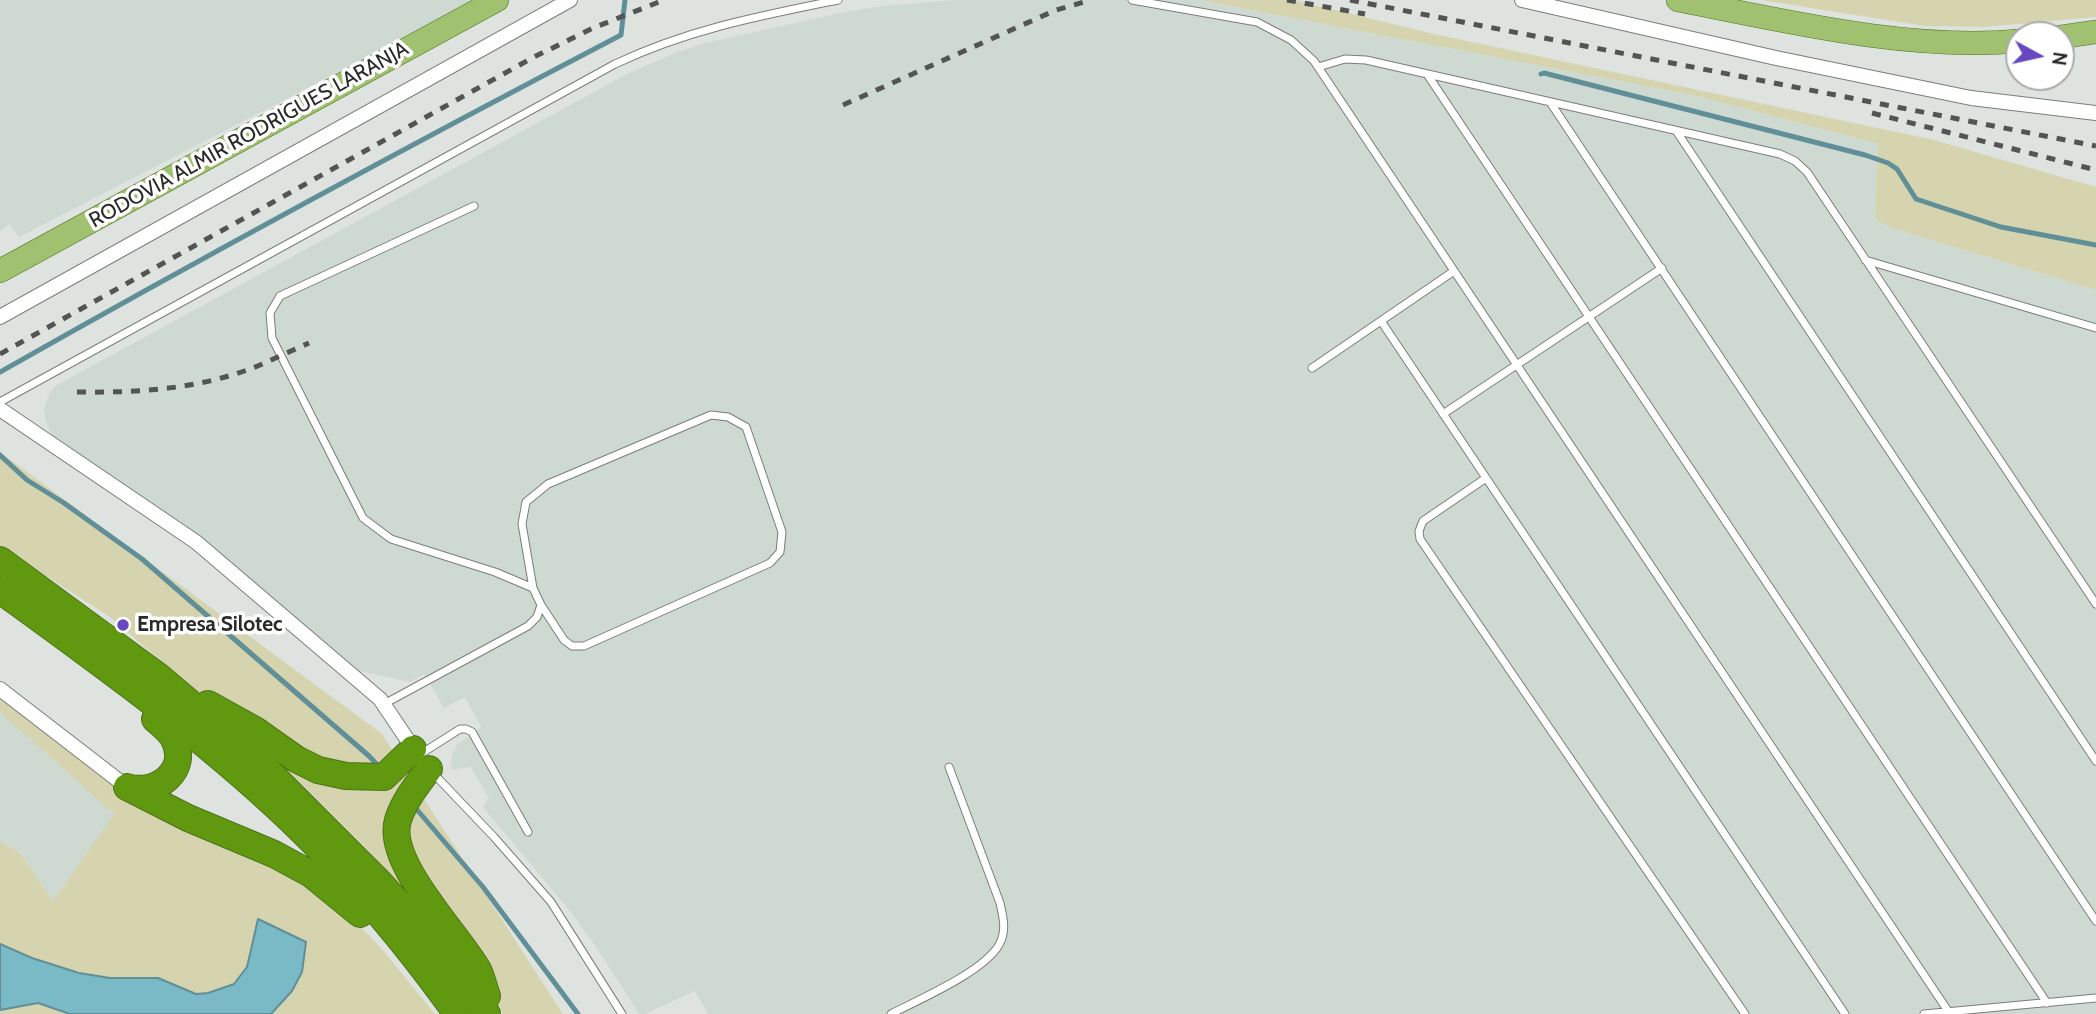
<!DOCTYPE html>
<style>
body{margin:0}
#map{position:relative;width:2096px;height:1014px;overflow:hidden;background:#dee3e0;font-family:Cabin,sans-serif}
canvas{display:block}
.north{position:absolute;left:2005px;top:21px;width:70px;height:70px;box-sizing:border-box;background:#fff;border:2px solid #a9aaa9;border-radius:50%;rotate:98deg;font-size:19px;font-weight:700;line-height:28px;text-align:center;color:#292b29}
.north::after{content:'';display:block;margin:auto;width:24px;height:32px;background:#6848c1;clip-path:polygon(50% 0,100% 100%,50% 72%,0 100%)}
</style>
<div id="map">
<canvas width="2096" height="1014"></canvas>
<div class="north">N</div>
</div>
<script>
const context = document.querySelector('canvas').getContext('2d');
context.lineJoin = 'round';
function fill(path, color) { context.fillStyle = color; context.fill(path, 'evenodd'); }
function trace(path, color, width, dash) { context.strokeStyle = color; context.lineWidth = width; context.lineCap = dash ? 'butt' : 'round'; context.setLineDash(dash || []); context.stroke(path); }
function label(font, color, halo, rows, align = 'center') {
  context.font = font + ' Cabin,sans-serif'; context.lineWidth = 7; context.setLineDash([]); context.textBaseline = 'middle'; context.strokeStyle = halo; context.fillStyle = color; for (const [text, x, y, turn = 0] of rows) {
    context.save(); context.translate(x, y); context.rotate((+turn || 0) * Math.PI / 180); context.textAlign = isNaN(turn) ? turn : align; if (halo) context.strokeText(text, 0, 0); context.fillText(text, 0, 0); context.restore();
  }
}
fill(new Path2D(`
 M0,0H478L19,237L9,224L0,232Z
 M955,0H1200L1697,96L1878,144L1875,218L1889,227L2096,290V1014H708L695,991L645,1014H639L597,948L570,911L483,807L489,798L471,767L451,770L452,755L457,745L481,727L465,697L444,708L424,674L410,682L346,668L51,435L45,417L44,409L50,392L55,386L627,74L675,53L701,44L845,12L883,6Z
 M0,712L115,814L53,901L21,854L0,841Z`), '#ced9d2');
fill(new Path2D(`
 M1200,0H1293L1434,34L1934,140L2096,187V290L1889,227L1875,218L1878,144L1697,96Z
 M1761,0H2096V17L1984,27L1925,26Z
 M0,452L382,734L563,1014H503L495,1001L368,850L300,782L110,617L0,546Z
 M0,699L125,789L323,887L381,948L435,1014H271L291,991L302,972L258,920L247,967L234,984L208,993L196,994L158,978H110L79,973L32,958L0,944V841L21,854L53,901L114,814L0,712Z
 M38,1003L70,1014H0V1010Z`), '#d5d4af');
const water = new Path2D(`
 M258,919L306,942L302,972L292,991L271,1014H70L38,1003L0,1010V944L32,958L79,973L110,978H158L196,994L208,993L234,984L247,967Z`);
fill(water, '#79bac6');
trace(water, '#618f97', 2);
trace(new Path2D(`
 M1541,74L1544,73L1865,155L1888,163L1897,169L1916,199L2001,227L2096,245
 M0,372C205,256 412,144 621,35L625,0
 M0,455L27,480L64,503L142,559L369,756L381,769
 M413,805L483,887L578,1014`), '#618f97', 5);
const lane = new Path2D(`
 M1132,0L1257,22L1291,40L1314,61L1950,1014
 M1318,67L1345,59L1366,60L1780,154L1795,161L1807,172L2096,604
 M1427,74L2047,1003
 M1550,102L2096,921
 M1677,132L2096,761
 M1865,260L2096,328
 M1381,321L1845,1014
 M1312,368L1454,271
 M0,402L615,64C690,29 759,16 838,0
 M1443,414L1662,268
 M1486,478L1423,521L1419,531L1420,539L1745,1014
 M533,588L522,524L526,502L548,484L711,415L728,417L746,427L782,532L780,552L770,563L584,646H572L564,640L541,605
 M384,704L528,626L537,617L541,605L533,588L495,572L391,539L363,518L272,338L270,313L280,296L474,206
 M419,755L460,729H466L472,732L528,832
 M432,772L494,837L551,902L622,1014
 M891,1014C920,999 983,972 999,945C1007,931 1003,917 1000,903L949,767
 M1924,1014L2096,998`);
const street = new Path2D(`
 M1522,0L1776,58L1971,98L2096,113
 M0,317L570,0
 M0,409L196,542L380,699L417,754
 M0,689L127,787`);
const primary = new Path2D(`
 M1678,0C1786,21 1908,51 2019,41
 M2061,37L2096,32
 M0,271L497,0`);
const highway = new Path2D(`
 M0,560L158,676L257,760L379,882L439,948L487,1014
 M0,590C106,667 214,744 307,836C362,890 412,951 457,1014
 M208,704L255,730L296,759L318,770L346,776L384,777L413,749
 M429,769C417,785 404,801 398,820C385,862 457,933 478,970C482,978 484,988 487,996
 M127,787L188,818L274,854L311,874L360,914
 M127,787C156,796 190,771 174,739C170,731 162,725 155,719`);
trace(lane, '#7a7e7b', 9);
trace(street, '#7a7e7b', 16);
trace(primary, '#4d7219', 24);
trace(highway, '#4d7219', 28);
trace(lane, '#fff', 7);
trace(street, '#fff', 14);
trace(primary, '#a0c270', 23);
trace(highway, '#609910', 26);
trace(new Path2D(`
 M1287,0L1365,14
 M1350,0L2096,146
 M843,105L1056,10L1091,0
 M1872,113L2096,170
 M0,354L532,58L593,28L664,0
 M77,392C139,393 202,389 260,365C276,358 293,350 309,343`), '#525553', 5, [9, 9]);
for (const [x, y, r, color] of [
 [123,625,7,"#6848c1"]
]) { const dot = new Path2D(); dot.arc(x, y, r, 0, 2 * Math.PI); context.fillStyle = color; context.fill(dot); trace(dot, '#fff', 2.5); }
label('21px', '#292b29', '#fff', [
 ["RODOVIA ALMIR RODRIGUES LARANJA",249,135,-29]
]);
label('bold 21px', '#292b29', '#fff', [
 ["Empresa Silotec",137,625]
], 'left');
</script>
